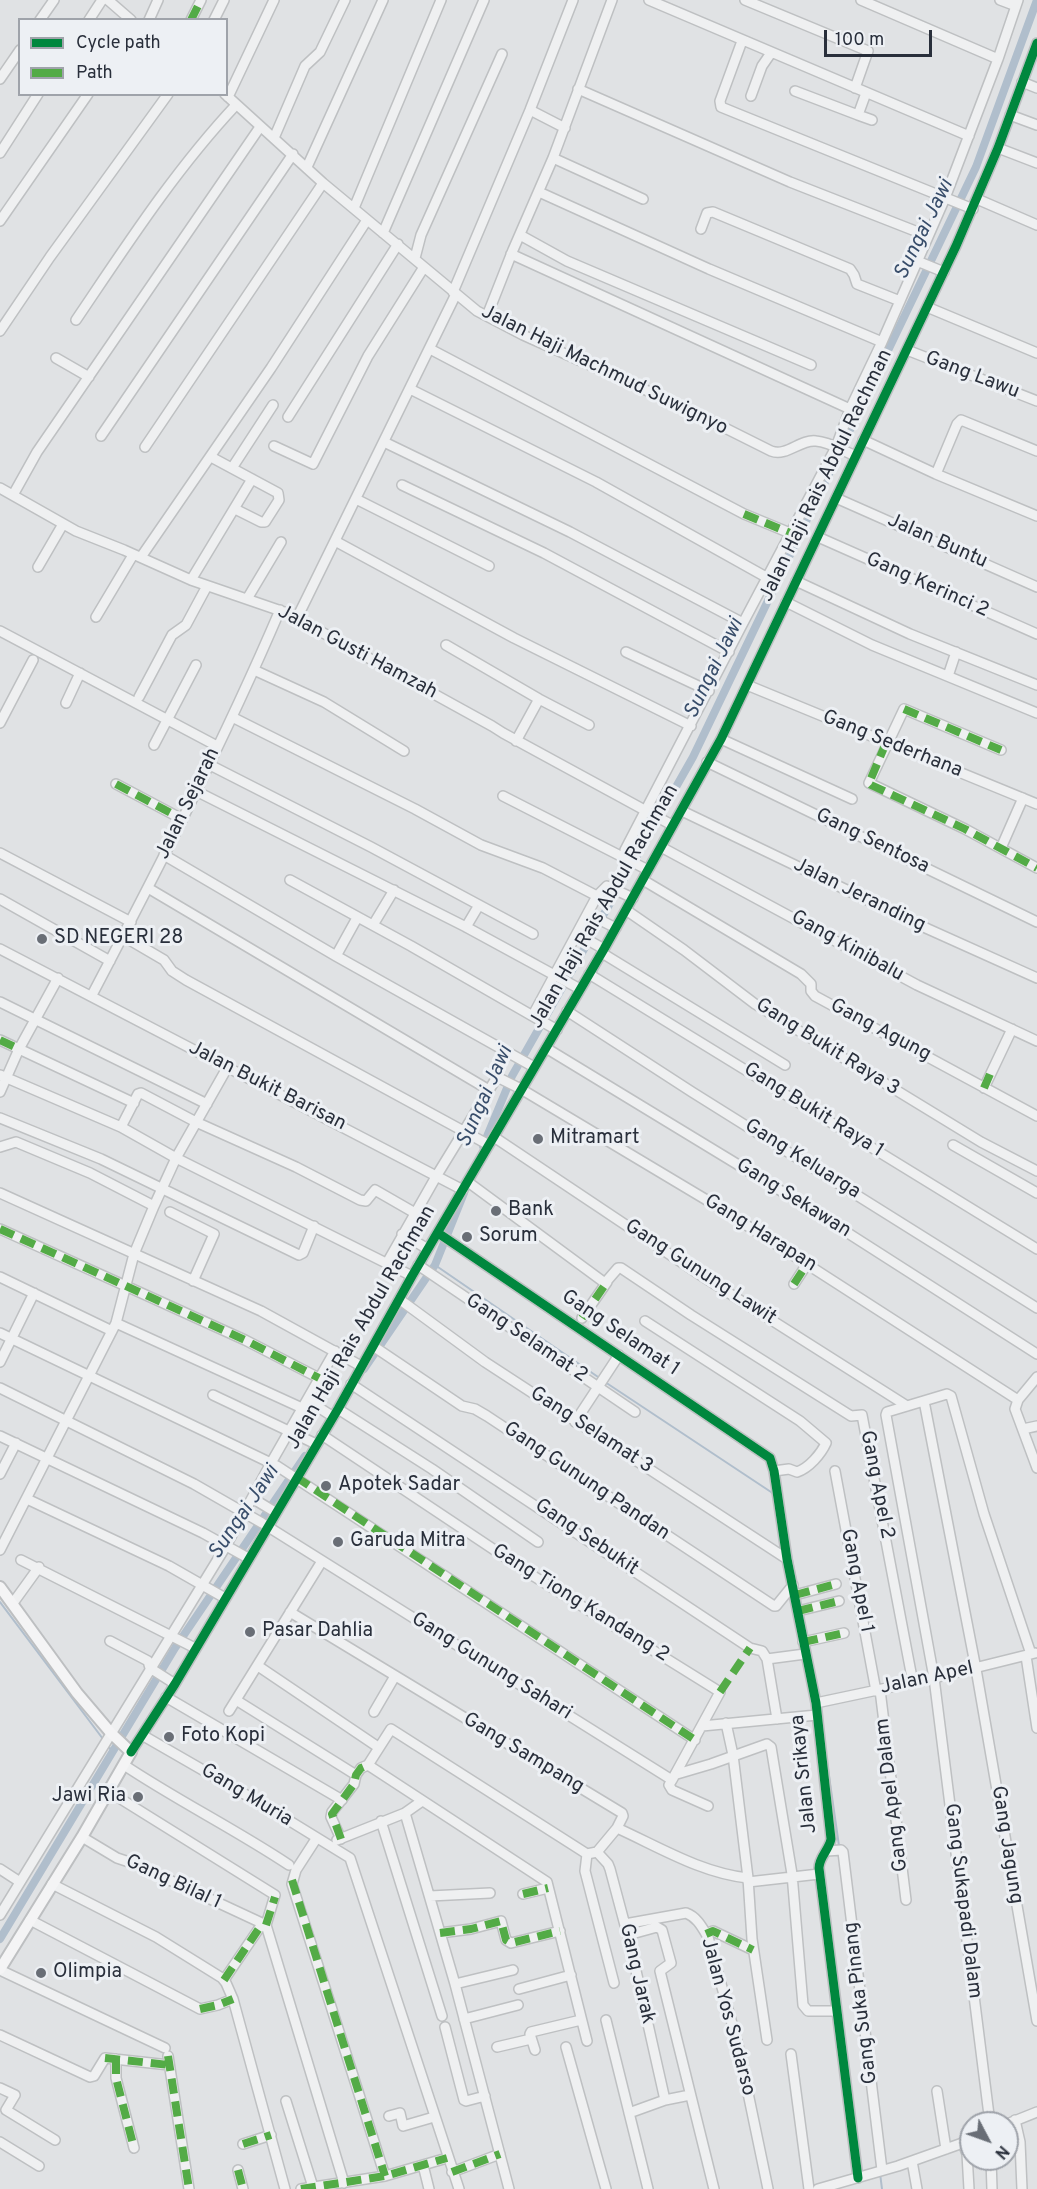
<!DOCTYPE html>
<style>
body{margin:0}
#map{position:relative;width:1037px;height:2189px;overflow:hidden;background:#e0e2e4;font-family:Overpass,sans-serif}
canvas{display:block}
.legend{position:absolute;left:18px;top:18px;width:210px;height:78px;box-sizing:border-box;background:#edf0f4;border:2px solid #9fa3aa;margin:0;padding:8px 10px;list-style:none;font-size:18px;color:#292f3b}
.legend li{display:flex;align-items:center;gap:12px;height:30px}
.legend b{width:30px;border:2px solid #9fa3aa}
.north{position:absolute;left:959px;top:2111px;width:60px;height:60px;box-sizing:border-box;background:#edf0f4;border:2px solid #9fa3aa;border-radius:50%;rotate:131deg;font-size:16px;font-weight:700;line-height:24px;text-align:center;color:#292f3b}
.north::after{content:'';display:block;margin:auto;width:21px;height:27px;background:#696e76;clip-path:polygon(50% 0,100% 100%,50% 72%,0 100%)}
.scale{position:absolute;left:824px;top:30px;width:108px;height:27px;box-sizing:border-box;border:3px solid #292f3b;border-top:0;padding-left:8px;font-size:18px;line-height:21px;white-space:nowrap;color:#292f3b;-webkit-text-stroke:4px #edf0f4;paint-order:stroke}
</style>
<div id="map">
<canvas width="1037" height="2189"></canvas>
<ul class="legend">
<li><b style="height:8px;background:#00873e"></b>Cycle path</li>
<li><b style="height:8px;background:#53ab46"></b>Path</li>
</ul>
<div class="north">N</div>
<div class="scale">100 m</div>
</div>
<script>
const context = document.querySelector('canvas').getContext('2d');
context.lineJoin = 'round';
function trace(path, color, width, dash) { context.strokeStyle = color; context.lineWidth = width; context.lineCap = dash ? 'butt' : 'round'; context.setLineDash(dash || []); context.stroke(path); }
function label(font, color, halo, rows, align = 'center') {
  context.font = font + ' Overpass,sans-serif'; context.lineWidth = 6; context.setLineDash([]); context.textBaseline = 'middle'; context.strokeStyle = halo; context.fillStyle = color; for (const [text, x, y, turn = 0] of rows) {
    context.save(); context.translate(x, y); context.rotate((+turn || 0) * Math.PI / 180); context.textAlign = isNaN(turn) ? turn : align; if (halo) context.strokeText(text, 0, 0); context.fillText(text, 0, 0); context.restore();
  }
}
trace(new Path2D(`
 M435,1265L601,1379
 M605,1382L771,1492L775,1496
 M789,1544L798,1591
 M0,1602L103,1739
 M802,1612L807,1636
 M108,1746L113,1752
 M825,1748L839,1846
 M880,2173L882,2189`), '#b0becc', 2);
trace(new Path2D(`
 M483,1146L512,1076L693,757L976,167L1037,0
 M364,1369L435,1265L464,1193
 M0,1939L175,1648L305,1456`), '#b0becc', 8);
const minor = new Path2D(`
 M108,0L131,20
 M649,0L969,136
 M745,0L868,51L855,88
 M861,0L998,59
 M1000,0L1016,6
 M40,20L54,0
 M89,20L102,0
 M149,20L158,0
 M191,20L201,0
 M214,20L224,0
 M742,41L720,101L721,107L973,209
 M0,79L20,50
 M1022,82L1037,88
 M578,89L790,182L928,236
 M795,91L858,115L866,93
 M225,94L323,183L477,311L523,335L679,405L771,451C787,457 800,439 816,441C830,442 843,451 856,456
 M751,96L762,66L771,53
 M228,97L274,0
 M530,110L565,128
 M858,115L872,120
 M1010,115L1037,125
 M274,138L305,66L320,52L345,0
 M998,148L1037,163
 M0,153L38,94
 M553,158L643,199
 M307,167L383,0
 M539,192L709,269L882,342
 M977,199L1037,225
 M354,208L441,0
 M0,221L88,94
 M701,229L707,213L713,212L850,269L854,275L857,284L900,301
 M383,233L484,0
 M520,235L567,261L811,365
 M511,254L850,409
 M415,258L421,235L502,54
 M917,261L944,272
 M453,292L530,110L573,0
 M927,307L1037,353
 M487,316L513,250L553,158L612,0
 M76,320C126,246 175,170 236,105
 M0,331L50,257L168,94
 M430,349L744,514L790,533
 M907,350L1037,401
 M56,358L89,377
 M410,389L596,482L766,577
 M288,417L398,244
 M101,436L293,154
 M863,440L936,474L1037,516
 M384,442L570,532L743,623L836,447L850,409L882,342L945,198L998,59L1018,0
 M274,446L313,464L368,356L424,267
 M145,447L323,183
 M211,457L278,493L279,500L265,522H261L235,509
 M232,468L273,405
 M936,474L957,424L961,420L1037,451
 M402,485L544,553L729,652
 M0,488L76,531L124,550L191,580L287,613L492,726L503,733L672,825
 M13,495L37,452L260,127
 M836,498L1037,587
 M356,499L489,566
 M818,537L1037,634
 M335,541L514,638L691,726
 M141,557L271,368L367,220
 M38,567L63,524
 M191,580L252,479
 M796,581L910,634L1037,685
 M247,599L281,542
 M786,602L872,645L1037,713
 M96,617L133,555
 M297,618L456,294
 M0,631L217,746
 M446,645L539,699L589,725
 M626,652L709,691
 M254,670L324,702L404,751
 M948,676L956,652
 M747,685L1037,804
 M139,697L172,635L186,625L207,586
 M66,703L80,673
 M232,717L415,809L481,845L543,868L597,896L607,886L633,898
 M0,723L33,660
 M721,739L852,799
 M516,741L539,699
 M154,745L196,665
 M1001,750L904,709L869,783L965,829L1037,868
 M707,762L1037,922
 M208,764L371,847L533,934
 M116,784L182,819
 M196,791L466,927L580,989
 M503,796L648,870
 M682,811L928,929L1037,978
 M661,847L917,985L1037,1041
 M1001,848L1023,798
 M625,850L743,623
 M0,853L131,922
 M164,855L336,956L534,1067
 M290,880L411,946L557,1030
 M643,880L801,974L811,984V991L815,996L1037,1116
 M148,888L489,1090
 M0,899L110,961
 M626,910L684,950L755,1004L981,1142L1037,1171
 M588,914L616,928
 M373,925L394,890
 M466,927L479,905
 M577,934L604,949
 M123,936L164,960L172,971L186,980L489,1145
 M0,949L463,1190
 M602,953L785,1065
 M336,956L357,918
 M589,974L1037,1249
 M92,995C158,869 224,741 280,610
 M0,1002L207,1104
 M567,1011L692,1092L1037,1308
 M533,1015L597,896
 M0,1040L134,1103
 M546,1048L801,1203L1037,1354
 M0,1075L121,1127L176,1158L412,1276
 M984,1088L1012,1029
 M0,1092L19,1049L58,978
 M0,1118L101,1159L299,1255L303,1253L314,1226
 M121,1127L138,1094L141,1093L196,1122L296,1167L360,1200L366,1201L375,1190L415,1213
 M494,1137L702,1276L907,1406
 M953,1145L1037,1193
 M0,1147L16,1142L90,1173L154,1206
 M468,1182L605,1283L618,1268H621L691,1315L851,1416L862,1415L913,1683
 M0,1193L261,1311L361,1366
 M170,1212L214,1234L193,1281
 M0,1229L245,1340L319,1378
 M438,1233L770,1458L774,1471L787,1559L816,1703L831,1839C829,1850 819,1857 819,1868L858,2178
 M402,1234L428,1249
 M387,1263L437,1175L497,1077L521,1089L715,1205L1018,1400
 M418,1265L635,1412
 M0,1277L112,1331
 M794,1284L807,1264
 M399,1299L485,1362L787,1559
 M582,1318L607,1282
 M645,1321L800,1421L826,1443C821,1454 809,1468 797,1472L789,1469L774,1471
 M116,1323L302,1408
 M0,1333L277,1466L695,1740
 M373,1346L462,1406L475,1409L487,1416L774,1606H776L793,1585
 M0,1362L34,1293
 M1037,1377L1018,1400L1015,1409L1037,1468
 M351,1384L750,1648L762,1651L767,1659L777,1719
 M0,1388L194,1484L262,1523L672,1780L669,1785L672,1790L708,1806
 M213,1395L316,1444
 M307,1400L332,1416
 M924,1401L976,1669L1037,2021
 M338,1409L432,1469L538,1542
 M575,1422L619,1355
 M1023,1429L1037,1426
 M322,1435L535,1577L720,1692L672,1780
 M0,1436L203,1533L248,1558
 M835,1471L876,1691
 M0,1474L16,1443
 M252,1498L275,1512
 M27,1499L169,1566L225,1598
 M0,1550L116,1323L134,1254L154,1206L176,1158L227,1068
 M21,1560L195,1648
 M795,1595L836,1584
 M13,1603L39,1567
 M798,1611L839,1601
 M290,1612L622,1813L623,1816L617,1828L597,1852L587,1854L391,1729L368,1765L361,1768L356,1775L354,1784L332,1812L331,1817L341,1839
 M110,1641L148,1661L150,1668L175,1684
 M803,1642L844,1633
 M1026,1656L1037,1728
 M767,1659L805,1654
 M258,1666L378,1747
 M880,1690L906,1900
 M166,1697L342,1800
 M236,1700L356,1775
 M816,1703L934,1678L1035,1653
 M229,1711L322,1561
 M374,1712L395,1676
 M726,1723L733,1755L748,1878L752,1939L767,2040
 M702,1726L817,1715
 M142,1735L267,1807L350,1858L459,2189
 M131,1752L175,1684L338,1409L412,1276L604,949L721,739L956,246L998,148L1037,43
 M124,1765C178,1801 235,1829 289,1865
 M368,1765L547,1882L587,2041
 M677,1774L711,1764L767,1744L771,1747L792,1874L803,2005L808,2011H836
 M108,1791L275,1895L266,1925L344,2183
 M405,1813L455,1984L509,2189
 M381,1821L442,2016
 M617,1828C659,1847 701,1873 748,1878
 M82,1837L117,1858L135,1864L266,1925
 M316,1839L296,1870L292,1884L385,2176
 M337,1840L405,1813L422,1801
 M827,1851L841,1850L843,1852L882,2170
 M597,1852L608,1864L610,1869L630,1944L665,2100
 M587,1854L585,1871L614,1983
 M0,1869L20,1882
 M748,1882L819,1874
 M52,1884L156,1937L222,1978L226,1983L233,1999L285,2189
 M523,1894L548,1888
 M430,1896L490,1893
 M0,1915L226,1546L271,1463L335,1351
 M30,1920L200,2009L218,2005L233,1999
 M625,1924L686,1913C697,1917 702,1927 708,1937L738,2045L768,2189
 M440,1933L471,1929L501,1921L506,1940L511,1943L560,1931
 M706,1934L713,1931L753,1950
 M628,1935L657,1927L662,1930L671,1963L660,1971L714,2189
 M0,1970L165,2048
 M224,1980L262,1924
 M455,1984L513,1970
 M519,1989L571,1975
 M464,2019L518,2005
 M606,2020L648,2189
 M445,2027L464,2100L466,2101L485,2096
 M0,2035L90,2077L94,2076L105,2058L169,2065
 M497,2047L531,2039
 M566,2047L606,2189
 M535,2050L530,2034L531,2032L581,2020
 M791,2054L809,2189
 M168,2056L189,2189
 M116,2059V2078L134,2148
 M0,2088L15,2095L6,2110L55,2140
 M937,2091L946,2149
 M286,2101L313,2187
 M629,2113L665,2100L690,2095
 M389,2116L400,2113L403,2126L434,2117
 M1015,2120L1020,2142L1022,2189
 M990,2123L934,1678L886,1415L887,1412L947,1394L951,1396L984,1514L1031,1654
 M1007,2124L1037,2112
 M0,2142L39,2166
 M963,2143L967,2154L969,2189
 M243,2144L271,2135
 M991,2159L992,2189
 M912,2161L917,2189
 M423,2165L429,2189
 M238,2170L243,2189
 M452,2172L500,2154
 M301,2189L385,2176L447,2158
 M818,2189L898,2166L971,2140`);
const major = new Path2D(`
 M0,1587L77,1693L111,1733L131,1752L82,1837L0,1969`);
trace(minor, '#bec0c2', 12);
trace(major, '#bdbfc1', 14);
trace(minor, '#eff0f1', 9);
trace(major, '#f4f4f5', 10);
trace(new Path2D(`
 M191,20L201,0
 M744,514L790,533
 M904,709L1001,750
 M886,743L869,783L871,785L965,829L1037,868
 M116,784L182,819
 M0,1040L19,1049
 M984,1088L990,1074
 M0,1229L245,1340L319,1378
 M794,1284L807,1264
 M582,1318L607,1282
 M296,1477L695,1740
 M795,1595L836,1584
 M798,1611L839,1601
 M803,1642L844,1633
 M720,1692L750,1648
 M341,1839L332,1814L354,1784L356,1775L361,1768L368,1765
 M292,1880L385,2176
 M523,1894L548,1888
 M266,1925L275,1897
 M440,1933L471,1929L501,1921L506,1940L511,1943L560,1931
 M706,1934L713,1931L753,1950
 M224,1980L262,1924
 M200,2009L218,2005L233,1999
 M168,2056L189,2189
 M105,2058L169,2065
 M116,2059V2078L134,2148
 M243,2144L271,2135
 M238,2170L243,2189
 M452,2172L500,2154
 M301,2189L385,2176L447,2158`), '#53ab46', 8, [15, 8]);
trace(new Path2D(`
 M438,1233L770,1458L774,1471L787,1559L816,1703L831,1839C829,1850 819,1857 819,1868L858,2178
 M131,1752L175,1684L338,1409L412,1276L604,949L721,739L956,246L998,148L1037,43`), '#00873e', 9);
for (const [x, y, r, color] of [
 [42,939,6,"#696e76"],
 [538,1139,6,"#696e76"],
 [496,1211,6,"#696e76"],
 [467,1237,6,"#696e76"],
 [326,1486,6,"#696e76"],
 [338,1542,6,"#696e76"],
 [250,1632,6,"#696e76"],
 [169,1737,6,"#696e76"],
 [138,1797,6,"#696e76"],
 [41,1973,6,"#696e76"]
]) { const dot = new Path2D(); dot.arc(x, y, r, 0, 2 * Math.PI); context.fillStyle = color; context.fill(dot); trace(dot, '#edf0f4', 2); }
label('20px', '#292f3b', '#edf0f4', [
 ["Jalan Haji Machmud Suwignyo",604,371,26],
 ["Gang Lawu",972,376,21],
 ["Jalan Haji Rais Abdul Rachman",827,476,-64],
 ["Jalan Buntu",937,542,24],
 ["Gang Kerinci 2",927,586,24],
 ["Jalan Gusti Hamzah",357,653,28],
 ["Gang Sederhana",892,745,22],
 ["Jalan Sejarah",189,804,-64],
 ["Gang Sentosa",872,842,26],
 ["Jalan Jeranding",859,896,26],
 ["Jalan Haji Rais Abdul Rachman",605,907,-60],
 ["Gang Kinibalu",847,947,29],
 ["Gang Agung",880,1031,28],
 ["Gang Bukit Raya 3",827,1048,32],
 ["Jalan Bukit Barisan",267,1087,27],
 ["Gang Bukit Raya 1",813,1111,32],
 ["Gang Keluarga",802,1160,32],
 ["Gang Sekawan",793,1199,32],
 ["Gang Harapan",760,1234,32],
 ["Gang Gunung Lawit",700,1273,33],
 ["Jalan Haji Rais Abdul Rachman",362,1328,-60],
 ["Gang Selamat 1",620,1334,34],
 ["Gang Selamat 2",526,1339,34],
 ["Gang Selamat 3",591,1431,33],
 ["Gang Gunung Pandan",586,1482,34],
 ["Gang Apel 2",876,1485,79],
 ["Gang Sebukit",586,1538,34],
 ["Gang Apel 1",856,1581,79],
 ["Gang Tiong Kandang 2",580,1604,32],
 ["Gang Gunung Sahari",491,1667,32],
 ["Jalan Apel",927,1679,-12],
 ["Gang Sampang",523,1754,31],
 ["Jalan Srikaya",805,1774,-96],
 ["Gang Apel Dalam",893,1795,-97],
 ["Gang Muria",246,1796,31],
 ["Gang Jagung",1006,1845,81],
 ["Gang Bilal 1",173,1883,25],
 ["Gang Sukapadi Dalam",962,1901,83],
 ["Gang Jarak",636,1974,77],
 ["Gang Suka Pinang",862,2003,-97],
 ["Jalan Yos Sudarso",727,2017,75]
]);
label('20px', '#292f3b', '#edf0f4', [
 ["SD NEGERI 28",54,939],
 ["Mitramart",550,1139],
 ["Bank",508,1211],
 ["Sorum",479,1237],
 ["Apotek Sadar",338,1486],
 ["Garuda Mitra",350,1542],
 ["Pasar Dahlia",262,1632],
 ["Foto Kopi",181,1737],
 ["Jawi Ria",126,1797,"right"],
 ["Olimpia",53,1973]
], 'left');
label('italic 21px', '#384d6a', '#edf0f4', [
 ["Sungai Jawi",925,230,-64],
 ["Sungai Jawi",715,669,-64],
 ["Sungai Jawi",486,1097,-66],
 ["Sungai Jawi",245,1513,-56]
]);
</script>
